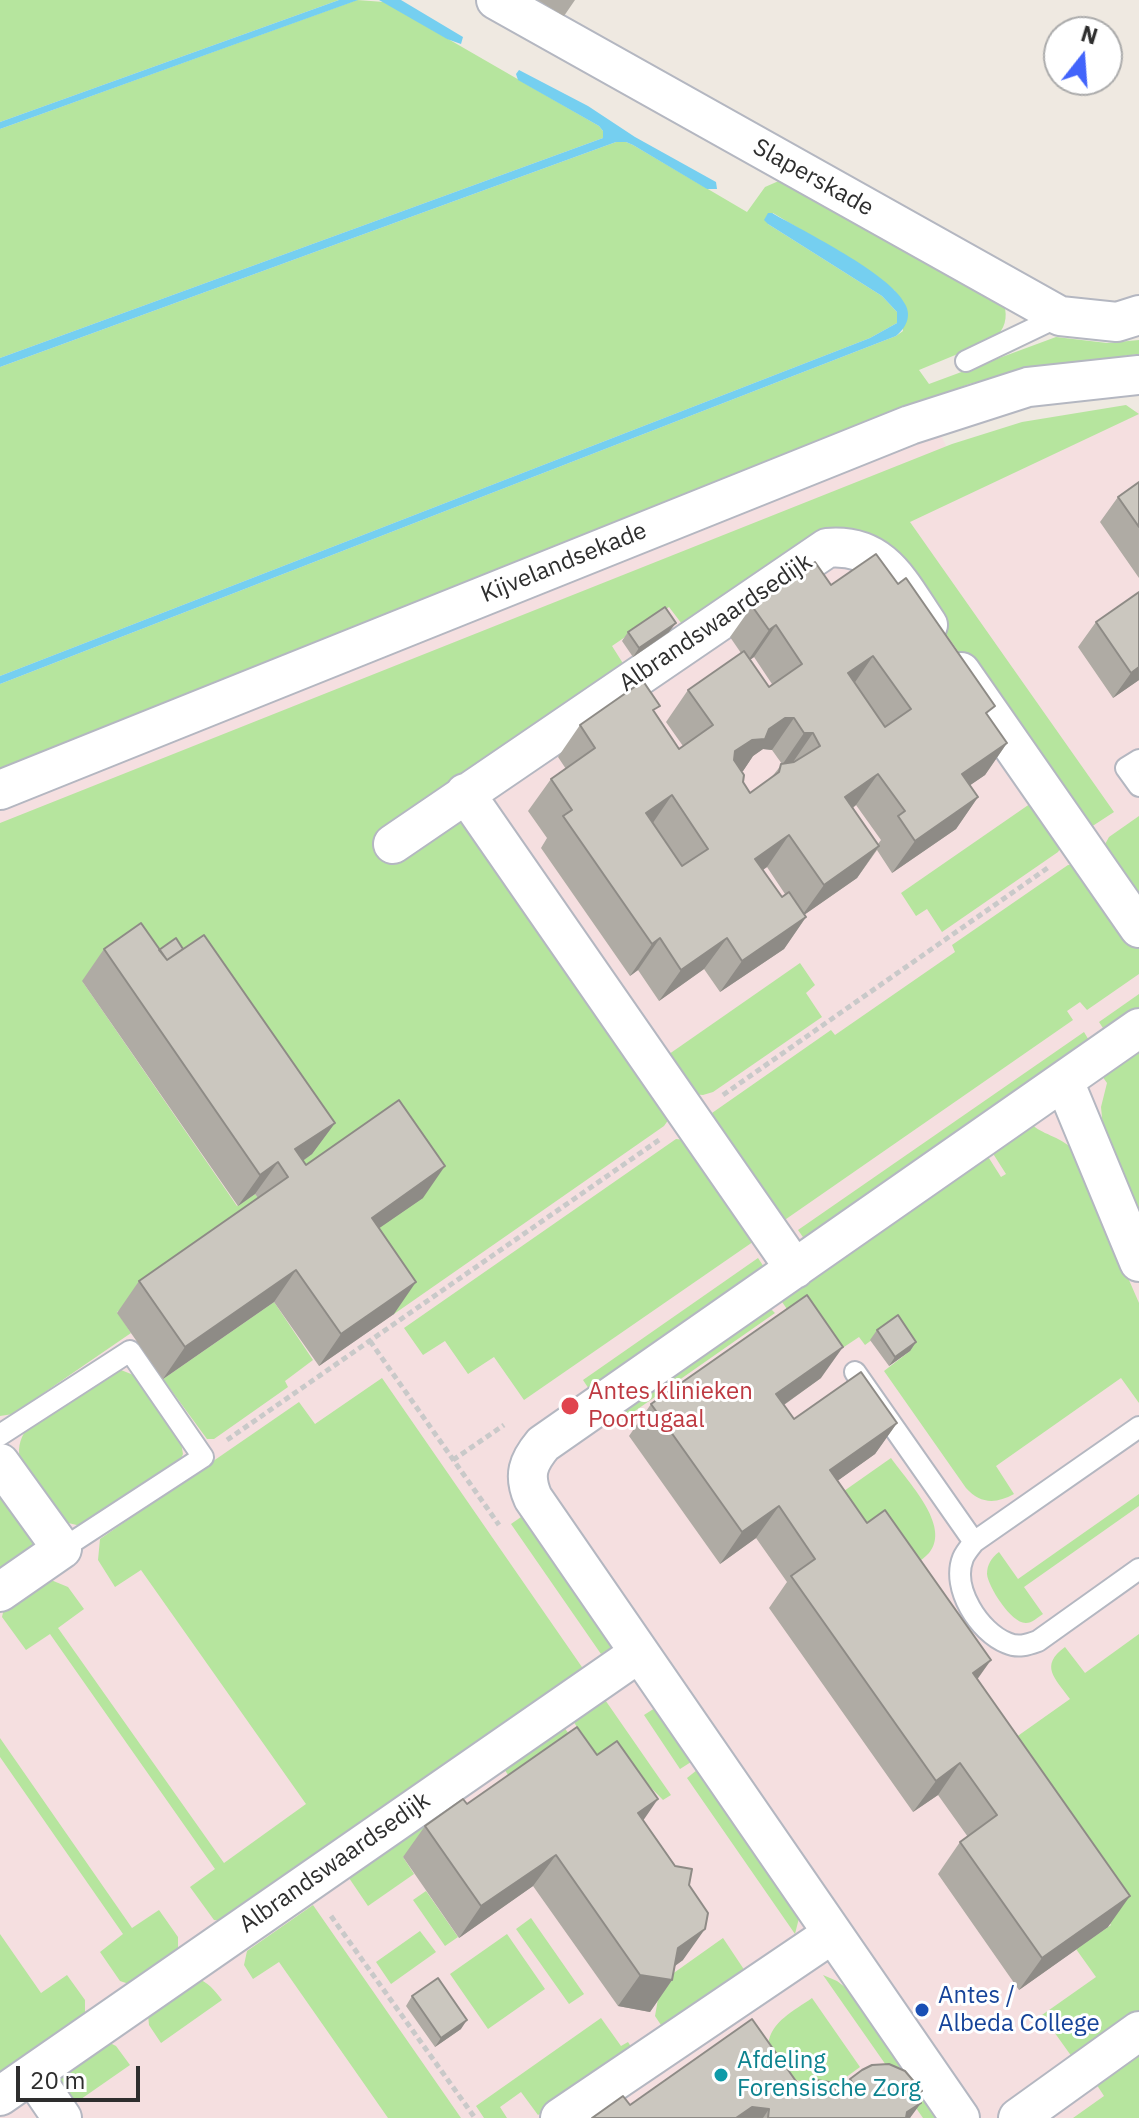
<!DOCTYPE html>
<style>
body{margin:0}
#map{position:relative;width:1139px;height:2118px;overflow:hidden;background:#efe9e1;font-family:"IBM Plex Sans",sans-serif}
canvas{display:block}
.north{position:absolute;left:1043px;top:16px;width:80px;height:80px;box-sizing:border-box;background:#fff;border:2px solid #ababab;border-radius:50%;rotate:17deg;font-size:22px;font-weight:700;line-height:32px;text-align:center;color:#2e2e2e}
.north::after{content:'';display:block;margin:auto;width:28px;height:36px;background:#4264fb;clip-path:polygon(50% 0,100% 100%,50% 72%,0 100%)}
.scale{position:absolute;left:16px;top:2066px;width:124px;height:36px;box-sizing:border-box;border:4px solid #2e2e2e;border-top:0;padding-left:10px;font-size:24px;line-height:28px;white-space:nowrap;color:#2e2e2e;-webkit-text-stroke:6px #fff;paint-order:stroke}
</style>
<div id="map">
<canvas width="1139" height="2118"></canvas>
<div class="north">N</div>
<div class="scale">20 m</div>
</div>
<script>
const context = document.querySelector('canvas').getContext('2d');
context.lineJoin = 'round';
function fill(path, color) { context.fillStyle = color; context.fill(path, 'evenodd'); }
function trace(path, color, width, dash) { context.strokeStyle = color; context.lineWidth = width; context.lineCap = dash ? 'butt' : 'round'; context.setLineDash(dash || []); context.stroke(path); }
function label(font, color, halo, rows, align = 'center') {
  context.font = font + ' "IBM Plex Sans",sans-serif'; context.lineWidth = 6; context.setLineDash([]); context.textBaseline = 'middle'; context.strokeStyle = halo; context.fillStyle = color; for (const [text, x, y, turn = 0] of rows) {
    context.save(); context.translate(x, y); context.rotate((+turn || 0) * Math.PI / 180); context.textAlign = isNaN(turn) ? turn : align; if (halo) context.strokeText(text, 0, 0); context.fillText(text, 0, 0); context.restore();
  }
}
fill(new Path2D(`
 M896,342L948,450L1139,410V2118H0V694Z`), '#f5dfe0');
fill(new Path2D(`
 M0,0H339L0,122Z
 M357,0L384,2L599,126L603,131V138L0,358V129Z
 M616,142H626L633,145L747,212L765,187L781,180L1004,304C1008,318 1005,329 994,339L919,370L929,384L1056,337L1107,343L1139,340V354L1034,368L969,384L0,770V684L896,336L903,331L895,291L853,261L773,213L768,224L882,296L897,312V323L870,338L0,676V367Z
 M1126,405L1139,414L910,522L1114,812L1091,827L1077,821L895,561L871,544L688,632L669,607L612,646L624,665L454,822L467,823L669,1119L664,1126L394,1314L349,1249L284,1197L82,981L237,1206L255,1194L266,1209L117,1312L131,1333L13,1414L0,1416V823L952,444L1022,422Z
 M1037,799L1063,844L1058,852L942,932L927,909L916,916L901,893Z
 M1139,816V912L1103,848L1109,837Z
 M1068,865H1078L1086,869L1139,947V974L1087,1010L1080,1002L1067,1011L1073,1020L776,1226L712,1113L831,1030L835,1035L955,952L952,945Z
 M800,963L815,985L806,993L822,1017L713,1092L703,1095L691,1094L662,1059Z
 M1139,994V1008L1105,1031L1099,1022Z
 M1084,1032L1090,1042L805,1240L798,1230Z
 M1139,1050V1213L1103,1128L1101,1107L1107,1083L1102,1076Z
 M1032,1124C1040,1134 1060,1136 1072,1149L1139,1303V1403L1121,1378L996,1466L1014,1494C996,1504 980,1504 966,1488L884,1371L910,1351L892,1325L865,1345L859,1337L823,1361L780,1299L987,1155L1001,1177L1006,1174L992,1152Z
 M676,1139L685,1140L760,1237L524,1400L494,1357L468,1374L445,1341L423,1355L404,1328Z
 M758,1258L764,1267L589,1389L583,1380Z
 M274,1302L313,1360L285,1381L288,1387L214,1439H207L163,1379Z
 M769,1307L775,1313L622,1420L617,1412Z
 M121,1370L136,1376L180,1437L183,1454L179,1463L81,1526L64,1522L21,1464C17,1450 19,1440 27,1428L116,1371Z
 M382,1378L584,1670L224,1921L214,1920L190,1887L215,1869L50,1634L26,1650L2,1617L4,1608L51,1580L68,1587L84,1609L58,1628L224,1863L306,1804L141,1570L115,1587L98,1560L100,1539L299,1402L315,1424Z
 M891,1458C907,1481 952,1526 929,1553C922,1561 911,1566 902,1572L844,1491Z
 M0,1484L34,1541L33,1546L0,1572Z
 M1139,1494V1506L1024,1587L1043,1614C1037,1618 1032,1623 1026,1623C1012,1624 988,1587 987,1574C987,1565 991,1558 999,1552L1018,1579Z
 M521,1517L612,1647L601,1654L511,1524Z
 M1139,1634V2011L1072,2057L1042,2015L1096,1977L1076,1949L1111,1925L988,1757L1070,1699C1055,1678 1039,1666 1065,1647L1085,1673Z
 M601,1694L671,1795L663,1800L628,1764L610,1775L573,1721Z
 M655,1708L691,1762L680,1769L644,1715Z
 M564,1727L595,1772L516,1786L504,1769Z
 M0,1738L132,1928L159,1910L178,1937V1951L129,1984L120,1981L100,1952L123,1934L0,1757Z
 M697,1770L799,1918L795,1934L687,1778Z
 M432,1820L440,1832L403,1857L414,1874L368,1906L349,1878Z
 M426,1891L458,1937L445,1946L413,1900Z
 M313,1905L461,2118H388L279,1962L253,1979L244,1965L247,1951Z
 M531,1918L584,1994L569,2004L516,1929Z
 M420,1931L436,1952L391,1984L376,1962Z
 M0,1934L41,1993L67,1975L85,2000V2014L0,2076Z
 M507,1934L545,1989L488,2029L450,1974Z
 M723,1938L745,1971L663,2028L655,2016L661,1982Z
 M823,1975L837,1981L850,1991L938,2118H923Z
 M195,1978C208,1981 215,1991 222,2000L161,2043L149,2025L148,2015Z
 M812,1998L860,2067L819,2097L808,2082L789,2079L768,2045C771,2021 794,2011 812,1998Z
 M601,2018L621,2046L628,2042L633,2050L538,2115L521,2092L500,2107L507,2118H484L476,2106Z
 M108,2042L116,2046L130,2065L71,2106L58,2086V2076Z
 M1139,2047V2118H1073L1104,2096L1093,2079Z`), '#b6e59e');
fill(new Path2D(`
 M339,0H358L0,129V122Z
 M379,0H401L463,37L461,44L447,39Z
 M519,70L588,106L635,137L716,182L717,189H707L633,145L626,142H616L0,367V358L603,138V131L599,126L518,80L516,74Z
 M768,213H772C803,231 891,274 905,304C912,316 906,328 896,336L0,684V676L870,338L897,323V312L882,296L768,224L764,220Z`), '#75cff0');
const service = new Path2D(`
 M966,361L1060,316
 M1139,760L1126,768L1139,786
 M855,1372L974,1542
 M1139,1427L974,1542C970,1547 965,1553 963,1558C951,1588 979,1632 1007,1643C1018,1648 1027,1645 1038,1641L1139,1569
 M0,1435L130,1351L203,1457L62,1549`);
const minor = new Path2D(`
 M496,0L1060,316L1117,322L1139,315
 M961,672L1139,928
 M0,790L910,425L1028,387L1139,375
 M465,793L795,1269
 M393,844L827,548C883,543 900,584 928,625
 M1064,1081L1139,1262
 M0,1463L62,1549L0,1592
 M32,2074L62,2118
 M0,2096L639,1653
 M560,2118L832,1934
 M960,2118L533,1498C523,1475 528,1462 543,1444L1139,1028
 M1018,2118L1139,2031`);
trace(service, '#b4b7c1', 24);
trace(minor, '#b4b7c1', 42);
trace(new Path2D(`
 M723,1095L1049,867
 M370,1341L499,1525
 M227,1440L659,1140
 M453,1460L504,1425
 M331,1916L475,2118`), '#c9c9c9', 5, [6, 4]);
trace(service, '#fff', 20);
trace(minor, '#fff', 38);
fill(new Path2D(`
 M538,0H575L564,16Z
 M1139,482V578L1100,522L1118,497Z
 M831,585L988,716L1007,743L985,775L970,785L978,797L956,829L892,873L877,850L857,878L804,915L806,917L784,949L720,992L704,969L659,1001L638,970L630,976L541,848L547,838L528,811L551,779L566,769L558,757L580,725L655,713L679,749L683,746L666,722L688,690L741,653L730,637L752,606ZM754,657L772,684L769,687L750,660ZM763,749L772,750L782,764L771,778L750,793L743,782L741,771H743L753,756ZM856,805L881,840L878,844L853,808ZM767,867L785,894L782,897L763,870Z
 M1096,622L1139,680L1113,698L1078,647Z
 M628,632H669L633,657L622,641Z
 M104,949H183L335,1123L312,1154L303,1161L306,1165L423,1198L379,1228L394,1314L319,1366L274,1302L163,1379L117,1313L139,1281L258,1198L255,1194L238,1206L82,981Z
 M877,1330L916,1342L910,1351L889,1366L870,1340Z
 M821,1378L784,1405L794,1419L897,1423L875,1454L837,1481L977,1679L1108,1927L1019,1990L938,1874L960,1842L968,1837L938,1795L913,1812L769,1608L787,1582L756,1538L720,1564L629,1436L651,1404Z
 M467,1804L643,1820L689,1885L683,1960L675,1966L672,1980L650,2012L618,2006L533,1886L459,1938L403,1857L425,1826Z
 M412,1996L461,2029L435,2047L406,2006Z
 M850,2079L922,2091L918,2098L910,2118H592L630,2105L798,2084L841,2092Z`), '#afaba4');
fill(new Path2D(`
 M676,623L669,632L633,657L639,648Z
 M776,625L754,657L747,662L769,630Z
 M873,656L851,688L848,673Z
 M1139,667V680L1113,698L1131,673Z
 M785,718H794L772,750L763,749L753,756L743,771L730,772L735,751Z
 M804,733H813L791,765H782Z
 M1007,743L985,775L940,806L962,774Z
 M878,774L856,805L823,828L845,797Z
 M672,795L650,827L646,813Z
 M978,797L956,829L892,873L915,841Z
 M789,835L767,867L733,890L755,859Z
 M879,846L857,878L801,917L824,885Z
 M806,917L784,949L720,992L742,961Z
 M660,938L638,970L630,976L652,944Z
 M727,938L704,969L659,1001L681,970Z
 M335,1123L312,1154L285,1173L295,1149Z
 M278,1162L255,1194L238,1206L260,1175Z
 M445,1166L423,1198L349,1249L372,1218Z
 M296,1270L274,1302L163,1379L185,1347Z
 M416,1282L394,1314L319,1366L341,1334Z
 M916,1342L910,1351L889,1366L895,1357Z
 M843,1347L821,1378L754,1426L776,1394Z
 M897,1423L875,1454L808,1502L830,1470Z
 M779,1506L756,1538L720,1564L742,1532Z
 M991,1660L969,1691L973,1673Z
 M960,1763L938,1795L913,1812L936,1781Z
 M658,1799L636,1831L638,1813Z
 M556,1855L533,1886L459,1938L481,1906Z
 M1130,1896L1108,1927L1019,1990L1042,1958Z
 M705,1929L683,1960L658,1978L672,1980L650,2012L618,2006L640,1975Z
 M467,2020L461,2029L435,2047L441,2038Z
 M922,2091L908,2112L921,2103L910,2118H900L916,2095Z
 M752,2107L769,2109L763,2118H736Z`), '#8e8b86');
const building = new Path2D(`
 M1139,482V527L1118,497Z
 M876,554L898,584L906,578L995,706L986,713L1007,743L962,774L978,797L915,841L898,816L905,811L878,774L845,797L879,846L824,885L789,835L755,859L782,897L789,892L806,917L742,961L727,938L681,970L660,938L652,944L563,816L572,810L551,779L595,748L580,725L643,681L660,706L653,710L679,749L713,725L688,690L744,651L769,687L802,664L776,625L769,630L752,606L815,562L831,585ZM873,656L911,709L885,727L848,673ZM785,718H794L804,733H813L820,746L794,762L781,764L779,772L750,793L743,782L744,775L734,760L735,751L752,740L765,739L769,729ZM672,795L708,849L682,866L646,813Z
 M1139,592V667L1131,673L1096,622Z
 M665,607L676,623L639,648L628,632Z
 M141,923L167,960L204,935L335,1123L295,1149L306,1165L399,1100L445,1166L372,1218L416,1282L341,1334L296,1270L185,1347L139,1281L288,1177L278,1162L260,1175L104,949Z
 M176,938L183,949L167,960L159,950Z
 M807,1295L843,1347L776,1394L794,1419L861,1372L897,1423L830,1470L867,1523L885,1510L991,1660L973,1673L1130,1896L1042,1958L960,1842L997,1815L960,1763L936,1781L791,1576L815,1559L779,1506L742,1532L651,1404Z
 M898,1315L916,1342L895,1357L877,1330Z
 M577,1727L597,1755L617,1741L658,1799L638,1813L675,1866L692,1869L689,1885L708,1913L705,1929L678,1948L672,1980L640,1975L556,1855L481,1906L425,1826L463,1799L467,1804Z
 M438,1978L467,2020L441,2038L412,1996Z
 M752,2019L798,2084L807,2086L816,2080L829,2082L836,2091L843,2093L854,2085L850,2079L862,2070L872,2065L889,2064L905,2071L922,2091L916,2095L921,2103L907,2112L906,2118H768L769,2109L752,2107L736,2118H592L623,2096L630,2105Z`);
fill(building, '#cbc7bf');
trace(building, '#8e8b86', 2);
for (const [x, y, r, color] of [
 [570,1406,10,"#e0444e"],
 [922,2010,8,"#1a4fb4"],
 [721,2075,8,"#0f9aa8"]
]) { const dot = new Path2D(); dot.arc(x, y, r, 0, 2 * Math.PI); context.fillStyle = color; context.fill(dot); trace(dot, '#fff', 3); }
label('24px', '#2e2e2e', '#fff', [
 ["Slaperskade",813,178,29],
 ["Kijvelandsekade",564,563,-22],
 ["Albrandswaardsedijk",716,623,-34],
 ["Albrandswaardsedijk",335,1863,-35]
]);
label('24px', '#be3a42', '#fff', [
 ["Antes klinieken",588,1392],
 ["Poortugaal",588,1420]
], 'left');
label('24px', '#164399', '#fff', [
 ["Antes /",938,1996],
 ["Albeda College",938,2024]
], 'left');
label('24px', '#0d838f', '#fff', [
 ["Afdeling",737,2061],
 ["Forensische Zorg",737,2089]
], 'left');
</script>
